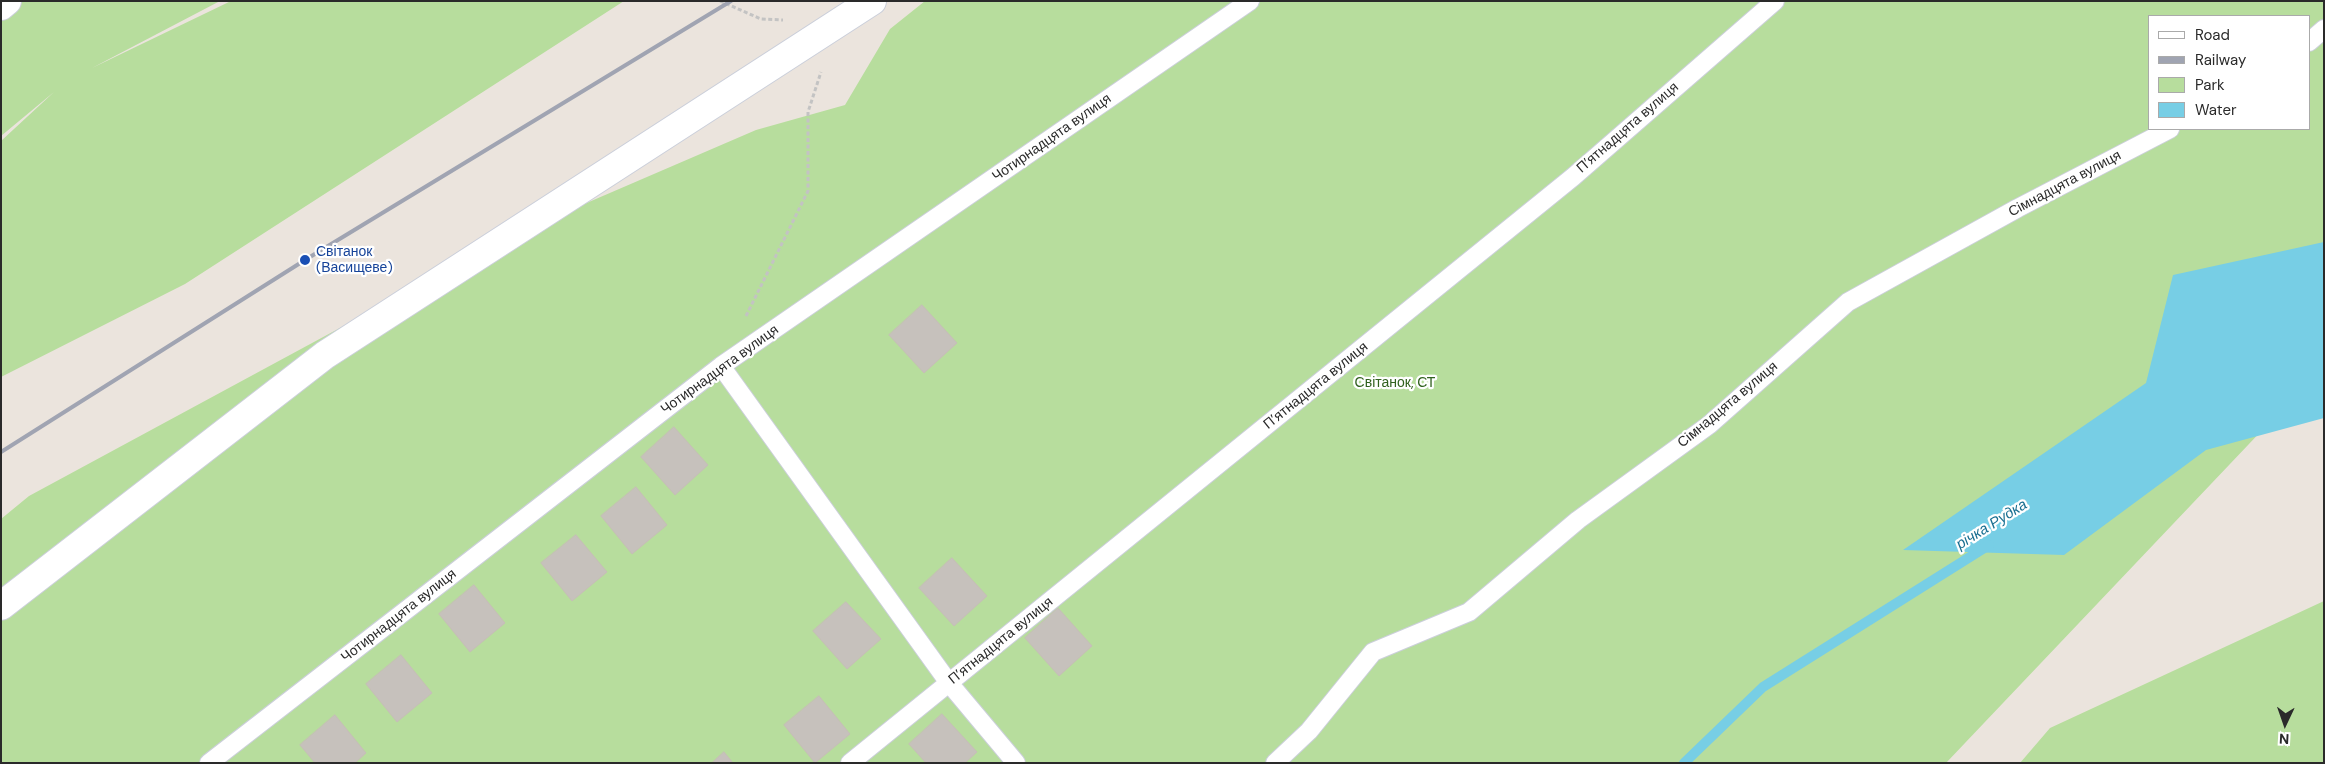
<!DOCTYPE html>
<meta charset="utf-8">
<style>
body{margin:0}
#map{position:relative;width:2325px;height:764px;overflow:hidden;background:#ebe4dd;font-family:"DM Sans",sans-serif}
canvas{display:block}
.frame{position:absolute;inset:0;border:2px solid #2a2a2a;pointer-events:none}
.legend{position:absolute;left:2148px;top:15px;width:162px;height:115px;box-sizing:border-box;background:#fff;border:1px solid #aaa;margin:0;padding:6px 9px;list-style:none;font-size:15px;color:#2a2a2a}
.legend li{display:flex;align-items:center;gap:10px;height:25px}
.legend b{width:25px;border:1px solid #aaa}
.north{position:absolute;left:2260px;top:699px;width:50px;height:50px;-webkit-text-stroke:4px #fff;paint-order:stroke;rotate:183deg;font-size:14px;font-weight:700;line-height:20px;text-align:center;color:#2a2a2a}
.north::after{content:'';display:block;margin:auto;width:18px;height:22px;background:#2a2a2a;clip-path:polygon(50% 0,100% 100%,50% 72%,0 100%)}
</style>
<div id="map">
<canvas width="2325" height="764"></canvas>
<div class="frame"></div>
<ul class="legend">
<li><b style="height:6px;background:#fff"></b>Road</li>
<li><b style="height:6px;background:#a0a4b2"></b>Railway</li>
<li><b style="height:14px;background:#b7dd9d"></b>Park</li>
<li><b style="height:14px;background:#77cee5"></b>Water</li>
</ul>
<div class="north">N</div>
</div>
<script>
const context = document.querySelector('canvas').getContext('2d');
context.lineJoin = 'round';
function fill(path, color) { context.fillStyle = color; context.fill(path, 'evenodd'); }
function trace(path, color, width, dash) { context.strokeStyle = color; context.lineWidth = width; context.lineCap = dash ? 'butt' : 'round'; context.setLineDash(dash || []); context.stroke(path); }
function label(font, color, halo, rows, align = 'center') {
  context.font = font + ' "DM Sans",sans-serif'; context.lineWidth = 4.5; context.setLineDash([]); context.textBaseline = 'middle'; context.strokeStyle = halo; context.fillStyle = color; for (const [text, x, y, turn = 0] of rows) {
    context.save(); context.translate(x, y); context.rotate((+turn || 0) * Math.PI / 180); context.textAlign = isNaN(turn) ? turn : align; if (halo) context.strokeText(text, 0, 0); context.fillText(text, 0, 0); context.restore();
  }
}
fill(new Path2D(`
 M1,1H220L92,68L231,1H624L185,284L1,377V141L54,92L1,136Z
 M925,1H2324V365L1946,763H1V519L29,496L510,236L756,130L845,105L890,29ZM2149,16H2309V129H2149Z
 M2324,601V763H2020L2050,728Z`), '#b7dd9d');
fill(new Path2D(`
 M2324,242V418L2206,450L2064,555L1903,550L2146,383L2173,275Z`), '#77cee5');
trace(new Path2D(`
 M1684,763L1763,687L1989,545`), '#77cee5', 10);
const building = new Path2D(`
 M922,305L957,343L924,373L889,335Z
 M674,427L708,465L675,495L641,457Z
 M636,487L667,525L632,554L601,516Z
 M576,535L607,572L572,601L541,563Z
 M952,558L987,596L954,626L919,588Z
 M474,585L505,623L470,652L439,614Z
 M846,602L881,639L847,669L813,631Z
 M1058,608L1092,646L1059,676L1025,638Z
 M401,655L432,693L397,722L366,684Z
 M819,696L850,734L815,763L784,725Z
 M942,714L977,752L965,763H926L909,744Z
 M335,715L366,753L355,763H315L300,745Z
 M724,752L733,763H712Z`);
fill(building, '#c6c1bc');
trace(building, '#c6bfb6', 1);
const service = new Path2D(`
 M2309,42L2324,29
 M721,366L949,683L1016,763
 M209,763L721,366L1250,1
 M850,763L1573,177L1775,1
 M1275,763L1309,731L1373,652L1469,612L1578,520L1709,425L1848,302L2018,208L2170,129`);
const minor = new Path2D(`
 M1,6L7,1
 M1,606L325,355L872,1`);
trace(service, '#cbcfda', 20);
trace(minor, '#cbcfda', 30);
trace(new Path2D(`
 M720,1L761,19L783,20
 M746,316L808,191V112L821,72`), '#c3c3c3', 3, [4, 2.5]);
trace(service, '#fff', 18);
trace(minor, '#fff', 28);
trace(new Path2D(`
 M1,452L305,260L731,1`), '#a0a4b2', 4);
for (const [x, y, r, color] of [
 [305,260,6,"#1a4fb4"]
]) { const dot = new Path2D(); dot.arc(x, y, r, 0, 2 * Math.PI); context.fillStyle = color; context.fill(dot); trace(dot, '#fff', 2); }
label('14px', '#2a2a2a', '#fff', [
 ["П’ятнадцята вулиця",1628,128,-41],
 ["Чотирнадцята вулиця",1052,138,-35],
 ["Сімнадцята вулиця",2065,184,-28],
 ["Чотирнадцята вулиця",720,370,-36],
 ["П’ятнадцята вулиця",1316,386,-39],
 ["Сімнадцята вулиця",1728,405,-40],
 ["Чотирнадцята вулиця",399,616,-38],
 ["П’ятнадцята вулиця",1001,641,-39]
]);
label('14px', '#164399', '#fff', [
 ["Світанок",316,252],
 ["(Васищеве)",316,268]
], 'left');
label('14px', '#31611f', '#fff', [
 ["Світанок, СТ",1395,383]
]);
label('italic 15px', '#186e90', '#fff', [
 ["річка Рудка",1992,525,-32]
]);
</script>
